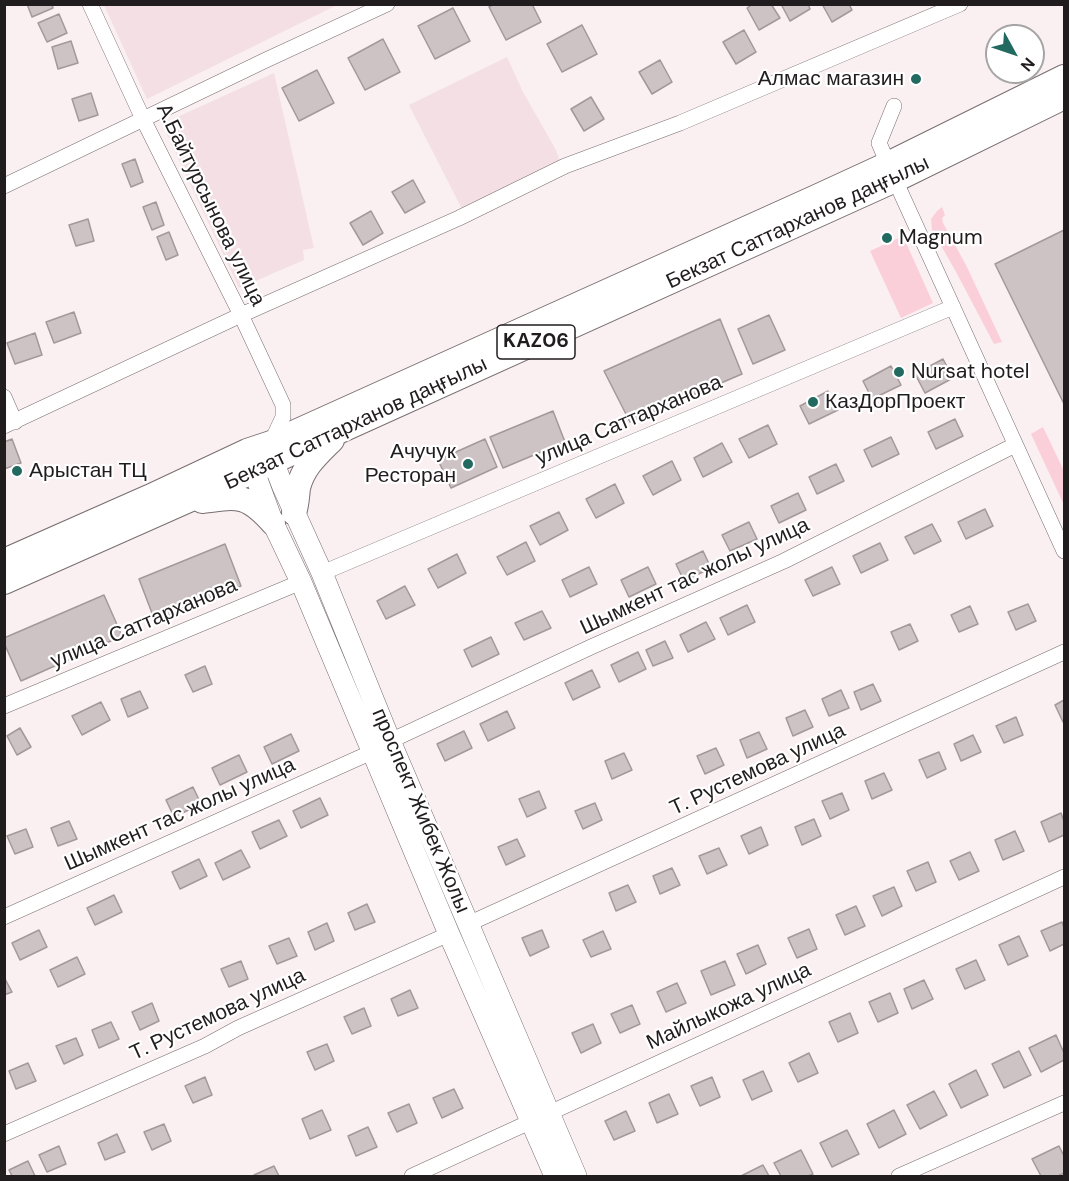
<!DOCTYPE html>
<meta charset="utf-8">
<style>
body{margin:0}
#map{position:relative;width:1069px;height:1181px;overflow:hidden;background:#faeff1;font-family:"DM Sans",sans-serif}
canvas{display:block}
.frame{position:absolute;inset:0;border:6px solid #211d1e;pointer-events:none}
.north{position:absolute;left:985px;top:24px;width:60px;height:60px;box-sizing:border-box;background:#fff;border:2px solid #a6a5a5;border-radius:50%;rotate:130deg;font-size:16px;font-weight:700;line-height:24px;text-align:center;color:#211d1e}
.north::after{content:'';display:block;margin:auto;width:21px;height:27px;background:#22695f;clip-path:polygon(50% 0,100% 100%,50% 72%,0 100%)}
</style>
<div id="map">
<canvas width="1069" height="1181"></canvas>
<div class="frame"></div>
<div class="north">N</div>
</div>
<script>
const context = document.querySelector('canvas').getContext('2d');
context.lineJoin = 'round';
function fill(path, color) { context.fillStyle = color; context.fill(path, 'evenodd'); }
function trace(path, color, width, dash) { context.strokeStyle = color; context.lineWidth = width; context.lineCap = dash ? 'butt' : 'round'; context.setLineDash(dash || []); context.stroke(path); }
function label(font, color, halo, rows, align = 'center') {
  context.font = font + ' "DM Sans",sans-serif'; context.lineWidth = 4.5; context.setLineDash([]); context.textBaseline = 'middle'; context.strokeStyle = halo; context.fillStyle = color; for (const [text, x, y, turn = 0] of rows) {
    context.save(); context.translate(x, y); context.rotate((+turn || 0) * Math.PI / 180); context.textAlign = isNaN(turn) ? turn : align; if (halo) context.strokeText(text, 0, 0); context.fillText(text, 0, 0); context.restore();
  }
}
fill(new Path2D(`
 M104,5H337L147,99Z
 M507,57L523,92L556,150L561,164L462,209L409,105Z
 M274,73L314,248L303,250L304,260L239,288L162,124Z`), '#f3dfe4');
fill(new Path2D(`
 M942,207L945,215L942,218L943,223L966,265L1002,342L994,344L955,270L932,230L931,219L937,211Z
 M903,236L933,303L901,318L870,251Z
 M1043,427L1064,471V505L1031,434Z`), '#fbcfda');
const building = new Path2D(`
 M27,4H52L53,8L32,17Z
 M494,4H532L541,22L506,40L489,7Z
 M753,4H771L780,18L759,30L747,8Z
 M781,4H808L810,9L790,21Z
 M822,4H849L852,10L832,22Z
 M453,8L470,41L435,59L418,26Z
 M59,14L67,33L47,42L38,23Z
 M582,25L597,54L562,72L547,44Z
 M744,30L756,52L736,64L723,42Z
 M383,39L400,72L365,90L348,58Z
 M71,41L78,63L58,69L52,47Z
 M660,60L672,82L652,94L639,72Z
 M317,70L334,103L299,121L282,88Z
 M91,93L98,115L79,121L72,99Z
 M591,97L604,119L584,131L571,109Z
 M135,159L143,182L131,187L122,164Z
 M413,180L425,202L405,213L392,192Z
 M156,202L164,225L152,230L143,207Z
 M371,211L383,233L363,245L350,223Z
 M88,219L94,241L76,246L69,225Z
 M1064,230V404L995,264Z
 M169,232L178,255L166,260L157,237Z
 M74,312L81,333L54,343L46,322Z
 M769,315L785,350L753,364L738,329Z
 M720,319L742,374L630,422L604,371Z
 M35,333L42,355L15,364L7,343Z
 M943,359L953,378L925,393L915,374Z
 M891,366L901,385L872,399L863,381Z
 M828,391L838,410L809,424L800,406Z
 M553,411L565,442L503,468L490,437Z
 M955,419L963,436L936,449L928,432Z
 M768,425L777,444L749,458L739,439Z
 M891,437L899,454L872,467L864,450Z
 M12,439L21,463L4,469V442Z
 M485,439L497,467L451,488L438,460Z
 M722,443L732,462L703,477L694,458Z
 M672,461L681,480L653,495L643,476Z
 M836,464L844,481L817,494L809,477Z
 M615,484L624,503L596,518L586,499Z
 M798,493L806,510L779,523L771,506Z
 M985,509L993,526L966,539L958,522Z
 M559,512L568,530L540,545L530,526Z
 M749,522L757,539L730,551L722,535Z
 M932,524L941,541L914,554L905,537Z
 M526,542L535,561L507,575L497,557Z
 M880,543L888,560L861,573L853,556Z
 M225,544L241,586L155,621L139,579Z
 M703,551L711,568L684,581L676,564Z
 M457,554L466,573L438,588L428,569Z
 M589,567L597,584L570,597L562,580Z
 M648,567L656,584L629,597L621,580Z
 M832,567L840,584L813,596L805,580Z
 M405,586L415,605L386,619L377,601Z
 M104,595L122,636L21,681L4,643V638Z
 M1028,604L1036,621L1016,630L1008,612Z
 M747,605L755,622L728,635L720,618Z
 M970,606L978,624L959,632L951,615Z
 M542,611L551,628L524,640L515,623Z
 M706,622L715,639L688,652L680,635Z
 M910,624L918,641L899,650L891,632Z
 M491,637L499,654L472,667L464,650Z
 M665,641L673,658L653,666L646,650Z
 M638,652L646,669L619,682L611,665Z
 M205,666L212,684L193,692L185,675Z
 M592,670L600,687L573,700L565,683Z
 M873,684L881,701L861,710L854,692Z
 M841,690L849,708L829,716L822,699Z
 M140,691L148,708L128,717L121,699Z
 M1064,700V721L1063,722L1055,705Z
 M101,702L110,720L82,735L72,716Z
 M805,710L813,727L793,736L786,718Z
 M507,711L515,728L488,741L480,724Z
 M1016,717L1023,735L1004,743L996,726Z
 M20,728L31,747L17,755L7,736Z
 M464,731L472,748L445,761L437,744Z
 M759,732L767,749L747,758L740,740Z
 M291,734L299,751L272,764L264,747Z
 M973,735L981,752L961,761L954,744Z
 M716,748L724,765L705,774L697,756Z
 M939,752L946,769L927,778L919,760Z
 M624,753L632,770L612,779L605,761Z
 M239,755L247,772L220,785L212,768Z
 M884,773L892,790L872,799L865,781Z
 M193,787L201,804L174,817L166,800Z
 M539,791L546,808L527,817L519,799Z
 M842,793L849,810L830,819L822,801Z
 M320,798L328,815L301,828L293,811Z
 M595,803L602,820L583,829L575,811Z
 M1061,813L1064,821V835L1049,842L1041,822Z
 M814,819L821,836L802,845L795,827Z
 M279,820L287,836L260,849L252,832Z
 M69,821L77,839L58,846L51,828Z
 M761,827L768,845L749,854L741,836Z
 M26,829L33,847L15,854L7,836Z
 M1015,831L1024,851L1003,860L995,840Z
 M517,839L525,856L506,865L498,847Z
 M719,848L727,865L707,874L699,856Z
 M241,850L250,867L223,880L215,863Z
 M970,852L979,871L959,880L950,861Z
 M199,859L207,876L180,889L172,872Z
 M928,862L936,882L916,891L907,871Z
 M672,868L680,885L660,894L653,876Z
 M628,885L636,902L616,911L609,893Z
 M894,887L902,906L882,916L873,896Z
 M114,895L122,912L95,925L87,908Z
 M367,904L375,922L355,930L348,913Z
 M856,906L865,926L845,935L836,915Z
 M1062,922L1064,928V944L1050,951L1041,931Z
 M327,923L334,941L315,950L308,932Z
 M809,929L817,949L797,958L788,938Z
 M39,930L47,947L20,960L12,943Z
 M542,930L549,947L530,956L522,938Z
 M603,931L611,949L591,957L583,940Z
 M1019,936L1028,956L1008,965L999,945Z
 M289,938L297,956L277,964L269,946Z
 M758,945L766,964L746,974L737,954Z
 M77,957L85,974L58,987L50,970Z
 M976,960L985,980L965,989L956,969Z
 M241,961L248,979L229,987L221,969Z
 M725,961L735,985L711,995L701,971Z
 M4,977L12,992L4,995Z
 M924,980L933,999L912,1009L904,989Z
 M677,983L686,1003L666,1012L657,992Z
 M410,990L418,1008L398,1016L391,999Z
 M890,993L898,1013L878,1022L869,1002Z
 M152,1003L159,1021L140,1030L132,1012Z
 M632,1005L640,1024L620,1033L611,1014Z
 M364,1008L371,1026L352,1034L344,1017Z
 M850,1013L858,1033L838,1042L829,1022Z
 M111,1022L119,1039L99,1048L92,1030Z
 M593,1024L601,1043L581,1053L572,1033Z
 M1056,1035L1064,1053V1060L1041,1072L1029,1048Z
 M76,1038L83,1055L64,1064L56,1046Z
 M327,1044L334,1061L315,1070L307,1052Z
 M1019,1051L1031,1075L1004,1088L992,1064Z
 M809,1053L818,1073L798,1082L789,1063Z
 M28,1063L36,1081L16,1089L9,1071Z
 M976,1070L988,1095L961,1108L949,1084Z
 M763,1071L772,1091L752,1100L743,1080Z
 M205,1077L212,1095L193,1103L185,1086Z
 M712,1077L720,1097L700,1106L691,1086Z
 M454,1089L463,1108L442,1118L433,1098Z
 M934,1091L947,1115L920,1129L907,1105Z
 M669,1094L678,1114L657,1123L649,1103Z
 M409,1104L417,1123L397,1132L388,1113Z
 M322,1110L331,1130L310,1139L302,1119Z
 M894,1110L906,1134L879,1148L867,1124Z
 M626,1111L635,1131L614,1140L605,1121Z
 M164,1124L171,1141L152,1150L144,1132Z
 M368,1127L377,1147L356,1156L348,1136Z
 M847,1130L859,1154L832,1167L820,1143Z
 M117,1134L125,1152L105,1160L98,1143Z
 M59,1146L66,1164L47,1172L39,1155Z
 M1059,1146L1064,1156V1173L1058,1176H1041L1032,1159Z
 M801,1150L813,1174L808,1176H781L774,1163Z
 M28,1161L35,1176H12L9,1170Z
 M763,1165L769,1176H741Z
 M274,1166L279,1176H255L254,1175Z`);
fill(building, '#cdc2c4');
trace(building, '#a3989b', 1.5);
const street = new Path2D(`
 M90,4L143,119L241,315L283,405V417L271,443
 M888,164L879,143L894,106
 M895,180L1064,551
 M4,186L266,60L387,4
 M4,397L15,422
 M4,426L241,315L459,218L565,166L680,123L960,4
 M322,573L953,307
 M4,706L301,582
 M390,741L591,647L784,561L1015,445
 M4,917L372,752
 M468,924L1064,652
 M4,1134L205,1046L238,1028L449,934
 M412,1176L1064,877
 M899,1176L1064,1103`);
const secondary = new Path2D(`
 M271,447L273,461L283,487L322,573L390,741L576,1176
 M248,455L273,523L301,582L449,934L555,1176`);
const primary = new Path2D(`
 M202,501C239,496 247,494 273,523
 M294,513C297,504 297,496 298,488C303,467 317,455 332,440
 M4,561L149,497L247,451L271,443L814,198L888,164L1064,77
 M4,582L254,471L298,450L895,180L1064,97`);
trace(street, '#786e70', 16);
trace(secondary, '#786e70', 22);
trace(primary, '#786e70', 26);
trace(street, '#fff', 15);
trace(secondary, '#fff', 21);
trace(primary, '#fff', 24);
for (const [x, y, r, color] of [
 [916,79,6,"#22695f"],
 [887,238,6,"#22695f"],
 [899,372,6,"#22695f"],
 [813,402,6,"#22695f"],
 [468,464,6,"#22695f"],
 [17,471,6,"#22695f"]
]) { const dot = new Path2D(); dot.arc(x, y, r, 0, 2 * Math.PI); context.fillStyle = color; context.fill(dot); trace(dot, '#fff', 2); }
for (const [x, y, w] of [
 [536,342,78]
]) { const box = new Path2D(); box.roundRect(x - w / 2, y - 17, w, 34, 4.5); context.fillStyle = '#fff'; context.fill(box); trace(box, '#211d1e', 1.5); }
label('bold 20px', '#211d1e', null, [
 ["KАZ06",536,342]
]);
label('21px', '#211d1e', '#fff', [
 ["Алмас магазин",904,79,"right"],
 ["Magnum",899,238],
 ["Nursat hotel",911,372],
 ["КазДорПроект",825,402],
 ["Ачучук",456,452,"right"],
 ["Ресторан",456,476,"right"],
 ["Арыстан ТЦ",29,471]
], 'left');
label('21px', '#211d1e', '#fff', [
 ["А.Байтурсынова улица",210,205,64],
 ["Бекзат Саттарханов даңғылы",798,223,-25],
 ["улица Саттарханова",629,421,-23],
 ["Бекзат Саттарханов даңғылы",356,424,-25],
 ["Шымкент тас жолы улица",695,577,-25],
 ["улица Саттарханова",144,624,-23],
 ["Т. Рустемова улица",758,770,-25],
 ["проспект Жибек Жолы",420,811,67],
 ["Шымкент тас жолы улица",180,815,-24],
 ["Майлыкожа улица",729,1007,-25],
 ["Т. Рустемова улица",218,1015,-25]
]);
</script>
